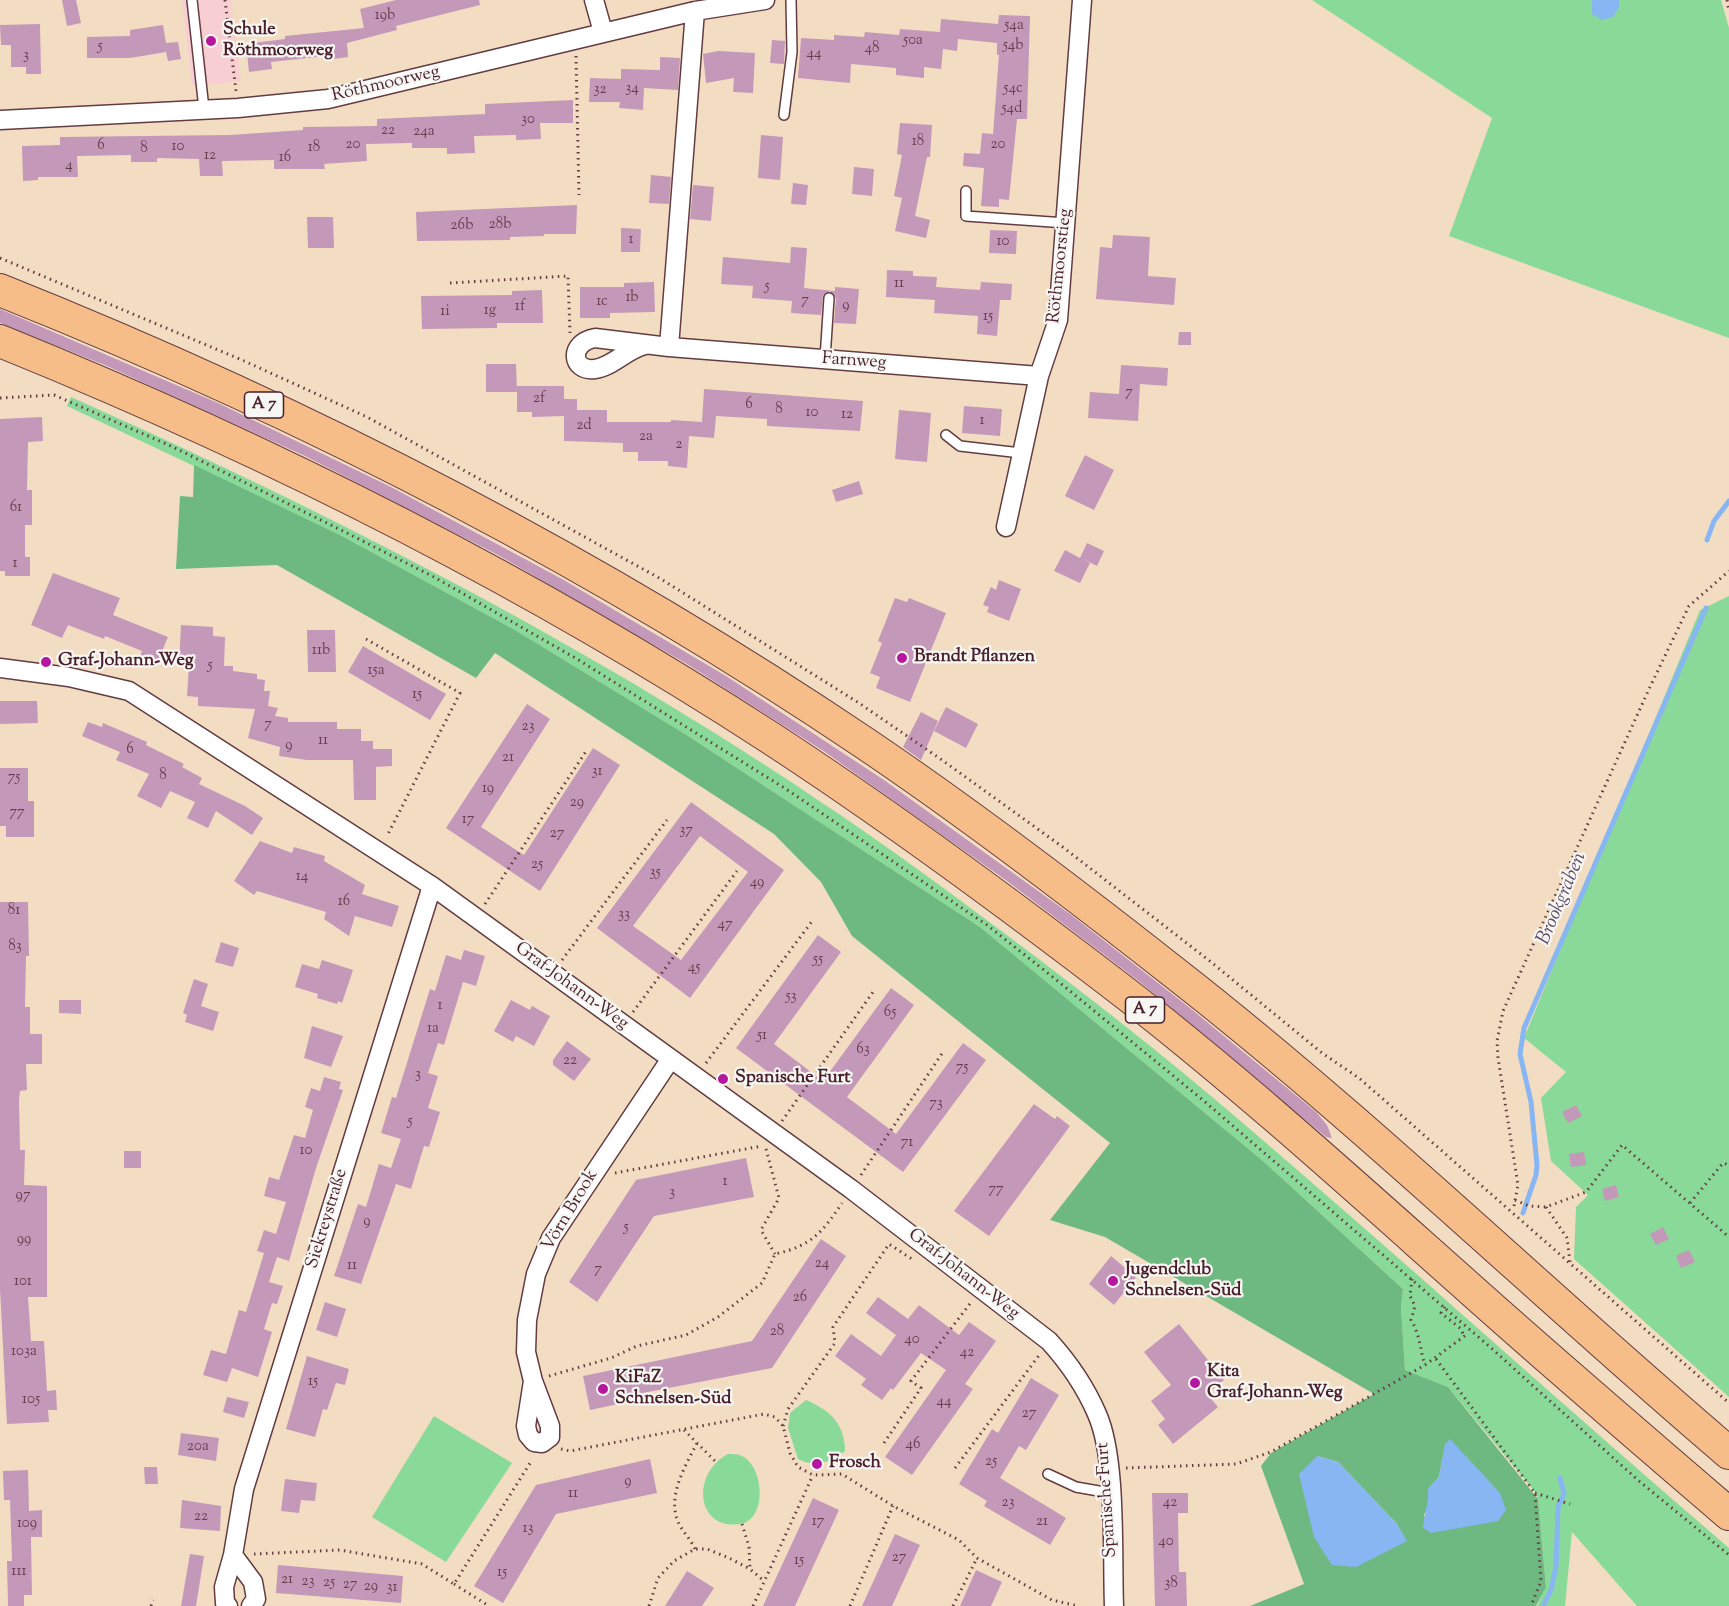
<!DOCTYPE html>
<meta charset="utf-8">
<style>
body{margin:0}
canvas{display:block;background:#f3ddc2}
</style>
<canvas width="1729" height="1606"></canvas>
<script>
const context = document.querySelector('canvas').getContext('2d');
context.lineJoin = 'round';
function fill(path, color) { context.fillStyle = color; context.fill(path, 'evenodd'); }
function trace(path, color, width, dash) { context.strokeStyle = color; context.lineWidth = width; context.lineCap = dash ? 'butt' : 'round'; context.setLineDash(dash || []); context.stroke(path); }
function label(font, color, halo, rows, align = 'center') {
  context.font = font + ' "Sorts Mill Goudy",serif'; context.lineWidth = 4.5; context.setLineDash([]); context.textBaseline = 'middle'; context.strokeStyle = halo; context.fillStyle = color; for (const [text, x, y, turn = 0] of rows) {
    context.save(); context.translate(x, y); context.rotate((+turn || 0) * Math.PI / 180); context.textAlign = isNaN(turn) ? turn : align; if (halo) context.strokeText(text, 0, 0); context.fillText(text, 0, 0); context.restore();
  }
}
fill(new Path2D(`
 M182,0H231L241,82L192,85Z`), '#f7cfd2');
fill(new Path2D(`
 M1312,0H1721L1729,28V338L1449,236L1492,118Z
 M71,397C366,529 653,678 916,868C1023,946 1129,1026 1230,1112C1398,1255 1561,1404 1729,1548V1606H1637L1572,1532L1565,1606H1537L1546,1586L1538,1499L1535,1492L1448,1387L1405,1370L1401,1308L1403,1289L1263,1161L980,927L685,734L515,630L342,536L67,406Z
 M1729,596V1397L1574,1259L1576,1207L1588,1195L1551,1161L1541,1098L1566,1072L1524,1038L1700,610Z
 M806,1400C831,1411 844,1423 845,1451C832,1462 814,1468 798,1459L788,1428L790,1413Z
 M434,1416L512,1463L446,1562L372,1517Z
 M728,1454C732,1454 738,1454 742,1456C764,1466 768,1520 740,1524C697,1531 690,1474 728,1454Z`), '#89d999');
fill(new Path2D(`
 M194,465L342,536L515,630L685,734L980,927L1263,1161L1403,1289L1401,1308L1405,1370L1448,1387L1538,1499L1546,1587L1536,1606H1250L1304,1584L1261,1466L1271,1453L1374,1394L1105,1237L1050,1220L1110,1143L852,936L821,882L774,834L495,653L476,678L277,565L176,569L180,496L193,497ZM1445,1445L1431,1533L1424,1515L1429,1504L1428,1489L1439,1477ZM1317,1456L1338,1462L1397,1524L1406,1541Z`), '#6eb981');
fill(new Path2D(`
 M1592,0H1619V7L1613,17L1602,20L1592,14Z
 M1450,1439L1500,1493L1506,1510L1498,1521L1431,1533L1423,1528C1424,1514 1429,1503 1428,1489L1439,1477L1445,1444Z
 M1317,1456L1338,1462L1397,1524L1407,1541L1356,1567L1332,1565L1314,1537L1299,1474Z`), '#87b6f2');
trace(new Path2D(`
 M1707,540L1714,521L1729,501
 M1523,1213L1536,1175L1537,1165L1531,1102L1520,1054L1524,1028L1706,608
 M1543,1606L1551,1590L1556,1566L1558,1507L1564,1493L1560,1478`), '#87b6f2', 5);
fill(new Path2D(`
 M62,0H76L81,23L67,26Z
 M396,0H479L480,5L396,26L397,30L347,43L348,57L326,60V56L271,62L272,69L249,72L246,44L285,39V36L364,28L360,9Z
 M999,15L1030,16L1027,119H1017L1009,200L999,199V207L981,206L984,168L963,166L964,153L980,154L982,133L993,134L999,55H997V43L958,39L957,51L943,49L941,69L924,67V78L896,75V68L851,64L850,83L798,78L801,38L834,40V35L864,37L865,32L899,35L900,29L940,32L941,19L998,24Z
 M40,24L41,74H26V67H11V45H1L0,25Z
 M163,25L166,43L178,42L181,59L168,61L166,52L130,58H87V37L130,36V30Z
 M772,40L785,41L784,64L770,63Z
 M718,51L755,53L753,93L733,92L734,78L706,83L703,54Z
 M660,57L680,58L678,90L644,88L643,110L619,108L620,102H589L590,78L621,79V69L660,70Z
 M573,100V123H540L541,139L516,140V135L474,136L475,153L447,154V148H412V143L366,144L367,161L324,164L325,169H274V160L222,161L223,176H200L199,159L157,158V162H131V155L77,156L78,177H38V180L23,181L22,146L60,145V137L230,135L303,130V127L377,126V119L485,114V104Z
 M900,123L932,125L930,157H927L915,216L930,220L926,238L895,231L902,198L894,196L902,155L897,154Z
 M761,135L783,137L780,180L758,178Z
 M854,167L874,169L872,196L852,194Z
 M651,175L671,177L669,204L649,203Z
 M793,183L808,185L806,205L791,204Z
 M693,185L714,187L711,221L690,219Z
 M577,205L576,234H544V236L510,237V240L417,241L416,212Z
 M307,217H333L334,248H308Z
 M621,228L641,229L640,252H621Z
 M990,230L1017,231L1016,254L989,253Z
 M1113,235L1150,237L1148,276L1176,278L1174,305L1096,299L1100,247L1112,248Z
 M791,247L807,248L804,288L835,291V287L859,289L856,324L834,323L836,298L830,291L823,295L821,315L791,313L792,301L752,298L753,286L721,284L723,257L790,263Z
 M887,270L913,271V276L937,277L936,287L980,290L981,282L1012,284L1011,300H1000L997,336L977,334L978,316L934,313L935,300L886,297Z
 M654,282L655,312L610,313V318H580V287H624V283Z
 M542,290L543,323H497V328L422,329L421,296L512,295V291Z
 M0,309L218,403L391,487L562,579L726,676L884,780L1070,914L1190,1008L1316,1112L1327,1125L1332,1138L1326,1137L1140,982L1007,881L825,752L687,664L498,555L305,456L107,366L0,323Z
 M1179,332H1191V345H1178Z
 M486,364H516L517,392H486Z
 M1121,365L1168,368L1167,386L1140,384L1138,421L1088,418L1090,392L1119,394Z
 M517,386H564V399H577V410H607V422H671V420L702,422L704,389L863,401L860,431L767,426V419L716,416L714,438L689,436L687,468L668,466V461H638V452H623V443L564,441V416L532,417V412H517Z
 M964,406L1002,409L1000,436L962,433Z
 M899,410L931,413L927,462L895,459Z
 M42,417L43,441L28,442L27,490H32V525H25V557H30V576H5V571H0V419Z
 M1085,455L1114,470L1094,510L1065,496Z
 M859,481L863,494L836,502L832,490Z
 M1087,543L1104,551L1097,566L1083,559L1090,563L1080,583L1054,571L1065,550L1080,558Z
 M53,573L120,598L113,615L168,637L155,668L138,661L142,651L105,636L104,639L68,625L62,638L31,625Z
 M999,580L1021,589L1009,621L987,612L989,607L983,605L991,587L996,590Z
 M895,598L907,602L909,598L946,613L910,702L876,688L880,677L870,673L882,643L878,641Z
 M181,625L213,627V636L225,637L224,666H233V671L257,674V679L265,680L264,691H270L268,706L278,708L275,716L288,718V722H337V729H361V741H373V749H392V766L376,767V800H354L353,760H307L279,756L280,747L248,738L255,709L198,706V697L187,696L189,666L179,665Z
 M307,630H335L336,672H308Z
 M363,646L446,694L430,720L348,672Z
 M0,701H37L38,723L0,724Z
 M527,704L550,719L481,827L524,855L593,748L620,765L540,891L446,828Z
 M946,707L978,724L966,748L934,731Z
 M921,712L938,721L921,760L903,747Z
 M88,722L102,727L103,723L147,742L146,745L184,764L182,767L202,778L199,784L245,806L263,818L252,835L216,811L208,828L187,818L195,802L170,791L161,808L137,796L149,774L116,760L120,752L82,736Z
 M0,768H28V801H34V837H6V826H0Z
 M691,802L784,870L690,998L597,928ZM700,836L748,872L681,960L633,926Z
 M260,841L292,853L294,847L325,856L324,861L365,885L362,894L399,906L392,927L355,916L349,936L324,919L326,912L257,891L254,895L234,881Z
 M0,902H28L29,956H26L25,1007H30V1034H42V1064H26L27,1090L20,1091L19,1100L20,1150H25L24,1185L47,1186V1297H28L31,1341H44L47,1391L56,1390L57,1410H48L49,1422L7,1424L0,1289Z
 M818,935L841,952L774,1044L823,1081L891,988L914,1005L847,1097L871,1115L896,1134L963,1043L986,1060L903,1172L736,1048Z
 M221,942L239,948L233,967L215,962Z
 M464,950L485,956L476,986L463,982L444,1045L438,1043L428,1073L438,1076L428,1108L440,1112L429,1147L424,1146L411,1189L396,1184L361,1284L334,1276L358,1204L366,1207L379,1164L391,1168L401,1139L381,1133L392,1097L396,1098L430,989L435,991L446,955L461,960Z
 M322,960L353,970L342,1003L338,1001L337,1004L317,998L318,994L295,987L302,964L319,969Z
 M194,979L208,984L201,1006L219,1012L213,1031L185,1022L187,1015L183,1013Z
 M59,1000H81V1014L59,1013Z
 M511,1000L530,1010L532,1006L550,1016L534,1046L516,1036L513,1042L494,1031Z
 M312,1026L343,1036L331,1067L304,1058Z
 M567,1041L591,1059L574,1081L553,1065V1060Z
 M324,1077L341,1082L339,1089L343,1090L316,1168L289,1261L277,1257L269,1282L283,1286L277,1304L272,1303L264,1329L272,1332L258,1377L232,1368L227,1382L203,1375L211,1350L226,1354L239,1310L246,1312L264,1253L257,1251L264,1230L276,1234L286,1202L264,1196L269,1177L279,1180L294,1135L305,1138L313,1110L305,1107L311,1088L320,1091Z
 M1034,1104L1055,1119L1057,1116L1070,1126L989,1236L954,1211Z
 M1576,1105L1582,1116L1568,1123L1562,1112Z
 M124,1151H141V1168H124Z
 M1584,1152L1586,1165L1571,1167L1569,1154Z
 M746,1158L754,1197L654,1216L597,1302L569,1282L636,1180Z
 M1616,1185L1619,1197L1605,1201L1602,1189Z
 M1663,1227L1669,1239L1656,1245L1650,1234Z
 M821,1239L846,1256L772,1368L622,1397L623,1403L590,1410L583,1376L752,1341Z
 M1689,1250L1695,1262L1681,1268L1676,1256Z
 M1111,1256L1136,1277L1114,1305L1089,1284Z
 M878,1297L908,1319L919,1305L959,1335L969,1322L996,1341L965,1384L973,1389L912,1475L885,1457L946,1370L921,1353L893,1390L891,1388L882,1400L861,1385L866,1379L835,1356L851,1334L881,1356L896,1335L866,1313Z
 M325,1302L346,1309L337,1337L316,1330Z
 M1179,1324L1224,1380L1207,1394L1218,1407L1173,1444L1158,1425L1165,1419L1151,1401L1171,1385L1144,1352Z
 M307,1356L349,1369L345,1385L336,1383L327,1410L323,1409L315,1437L286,1429Z
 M1031,1378L1059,1395L1026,1450L1019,1446L1000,1478L1066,1518L1050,1545L984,1506L987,1501L959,1484L992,1429L998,1433Z
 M227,1397L249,1402L244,1418L223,1412Z
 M181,1433L219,1438L216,1461L178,1455Z
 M650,1459L657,1493L556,1514L503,1603L474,1586L536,1485Z
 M144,1467H157L158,1484H145Z
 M28,1470L29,1511L42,1510V1537H31L32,1595H24V1606H8L7,1561H12L10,1500H4L3,1471Z
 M285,1479L317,1483L315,1501L301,1500L299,1513L281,1511Z
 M1152,1493H1188V1513H1178L1179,1572H1186L1187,1606H1155Z
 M813,1498L839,1510L795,1606H763Z
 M182,1500L221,1506L220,1531L180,1528Z
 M895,1534L920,1545L892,1606H862Z
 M190,1554L204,1556L196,1606H181Z
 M278,1565L403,1576L401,1603L276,1593Z
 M976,1570L1002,1582L991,1606H960Z
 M687,1571L714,1588L702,1606H665Z`), '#c498b9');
const service = new Path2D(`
 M192,0L204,109
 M784,115L792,52L791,0
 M966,191V216L1066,223
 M825,359L829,298
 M946,435L960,446L1021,453
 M1048,1474L1076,1487L1110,1493`);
const minor = new Path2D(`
 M594,0L603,32
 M0,120L238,108L328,99L695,11L765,0
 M645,345C627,349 612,367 595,369C571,372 568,343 595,338L669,347L1039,376
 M669,347L695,11
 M1006,527L1039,376L1058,320L1082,0
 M0,668L69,677L129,691L432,886L851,1189L1049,1341C1069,1363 1085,1386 1097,1414C1117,1459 1112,1554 1114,1606
 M533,1381L550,1426V1437L542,1443L534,1442L528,1435L526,1426L533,1381L526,1352L527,1320L536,1274L551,1238L670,1060
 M233,1555L253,1582L256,1599L251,1606
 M228,1606L225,1603L224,1587L233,1555L244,1489L432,886`);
const motorway = new Path2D(`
 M0,290C303,411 596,562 866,744C971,815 1072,892 1171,970C1365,1121 1542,1294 1729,1453
 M0,341C267,449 527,580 769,737C892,817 1012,906 1129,996C1243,1085 1350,1182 1458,1278C1547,1358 1638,1436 1729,1514`);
trace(service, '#633c42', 12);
trace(minor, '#633c42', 21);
trace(motorway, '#633c42', 34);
trace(new Path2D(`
 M225,0L236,91
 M1727,0L1729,11
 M576,56L579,195
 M0,258L242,360L367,417L661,579L859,703L942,760L1064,848L1211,962L1322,1053L1359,1078L1729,1403
 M450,283L568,276L570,333
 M0,398L54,395L171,446L335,527L434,577L577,659L786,789L987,925L1059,982L1204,1101L1490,1347L1639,1481L1729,1555
 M366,639L460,693L387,836
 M485,904L587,750
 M562,960L667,820
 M633,1012L737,871
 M706,1063L813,920
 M782,1121L873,992
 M766,1149L779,1198L761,1230L775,1254
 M615,1173L762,1146
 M861,1175L943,1052
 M1515,1200L1529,1206L1546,1207L1586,1192L1622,1145L1729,1237
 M1690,1203L1723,1163L1729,1165
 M1514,1206L1518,1185L1498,1058L1497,1041L1503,1011L1649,689L1689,606L1729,571
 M1546,1207L1567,1238L1570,1262
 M1412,1279L1410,1296L1415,1306L1411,1320C1420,1334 1420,1350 1425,1365
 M1445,1307L1441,1313L1461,1329L1464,1336
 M1436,1359L1535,1493L1541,1581L1531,1606
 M549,1376L611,1358L637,1346L686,1335L718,1317L762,1283L775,1254C811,1246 822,1233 842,1203
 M783,1426L788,1409L835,1343L833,1327L889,1244L915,1261
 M684,1430L715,1461
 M884,1443L921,1388L911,1381L972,1301
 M561,1449L570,1451L764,1414L775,1417L783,1426L790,1453L798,1467L813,1475L842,1474L893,1506L959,1540L977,1558L1052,1600L1078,1606
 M955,1468L1040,1354
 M1126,1468L1236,1464L1271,1452L1425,1365L1466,1335
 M1535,1493L1570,1504
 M742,1524L749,1547L750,1569
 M695,1549C691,1540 684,1533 679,1524C666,1497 685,1467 697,1443
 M254,1554L340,1550L422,1564L454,1584L532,1460
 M454,1584L489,1606
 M151,1606L153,1600
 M649,1606L658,1578L674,1561L695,1549H707L729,1558L750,1569L764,1581
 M753,1606L813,1475
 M850,1606L893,1506
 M953,1606L977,1558`), '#633c42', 3, [1.5, 4.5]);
trace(service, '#fff', 9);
trace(minor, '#fff', 18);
trace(motorway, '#f7bd88', 32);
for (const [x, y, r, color] of [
 [211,41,6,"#b5179e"],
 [902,658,6,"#b5179e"],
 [46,662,6,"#b5179e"],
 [723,1079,6,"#b5179e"],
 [1113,1281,6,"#b5179e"],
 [1195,1383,6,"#b5179e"],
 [603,1389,6,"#b5179e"],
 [817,1464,6,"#b5179e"]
]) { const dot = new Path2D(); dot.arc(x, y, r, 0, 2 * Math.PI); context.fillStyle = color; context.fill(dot); trace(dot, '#f6f6f2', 2); }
label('15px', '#683d4e', null, [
 ["19b",385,16],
 ["54a",1014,26],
 ["50a",913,41],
 ["54b",1013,46],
 ["5",100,47],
 ["48",872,49],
 ["44",814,54],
 ["3",26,56],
 ["34",632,89],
 ["54c",1013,89],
 ["32",600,90],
 ["54d",1012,109],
 ["30",528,120],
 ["22",388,131],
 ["24a",424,132],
 ["18",918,142],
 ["20",353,145],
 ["20",998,145],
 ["6",101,146],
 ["10",178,147],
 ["18",314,148],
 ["8",144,149],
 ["12",210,156],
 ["16",285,158],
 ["4",69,166],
 ["28b",500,225],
 ["26b",462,226],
 ["1",631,240],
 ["10",1003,242],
 ["11",899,284],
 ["5",767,287],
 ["1b",632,298],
 ["7",805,301],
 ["1c",602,302],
 ["9",846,306],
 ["1f",520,307],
 ["1g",490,311],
 ["1i",445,312],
 ["15",988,317],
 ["7",1129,393],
 ["2f",539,399],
 ["6",749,405],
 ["8",779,410],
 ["10",812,413],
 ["12",847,415],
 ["1",982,421],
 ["2d",584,426],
 ["2a",646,437],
 ["2",679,445],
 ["61",16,508],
 ["1",15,564],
 ["11b",321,651],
 ["5",210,666],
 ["15a",376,671],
 ["15",417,695],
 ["7",268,725],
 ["23",528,727],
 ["11",323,741],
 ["9",289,746],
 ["6",130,750],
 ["21",508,758],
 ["31",597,772],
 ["8",163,776],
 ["75",14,778],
 ["19",488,789],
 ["29",577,803],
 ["77",17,813],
 ["17",468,820],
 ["37",686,831],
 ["27",557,834],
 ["25",537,865],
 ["35",655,873],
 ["14",302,877],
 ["49",757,883],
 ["16",344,902],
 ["81",14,911],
 ["33",624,915],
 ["47",725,925],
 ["83",15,947],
 ["55",818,960],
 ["45",694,968],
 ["53",791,997],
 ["1",440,1006],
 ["65",890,1013],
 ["1a",433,1029],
 ["51",762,1036],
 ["63",863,1050],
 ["22",570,1061],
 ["75",962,1068],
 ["3",418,1075],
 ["73",936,1104],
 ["5",410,1122],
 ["71",907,1143],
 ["10",306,1151],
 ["1",725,1182],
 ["77",996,1190],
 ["3",672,1193],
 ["97",23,1196],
 ["9",367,1222],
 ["5",626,1228],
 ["99",24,1240],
 ["24",822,1264],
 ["11",352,1266],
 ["7",598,1270],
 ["101",23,1282],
 ["26",800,1298],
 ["28",777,1332],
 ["40",912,1340],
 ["103a",24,1352],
 ["42",967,1353],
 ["15",313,1382],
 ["105",31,1400],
 ["44",944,1402],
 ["27",1029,1414],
 ["46",913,1445],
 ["20a",198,1447],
 ["25",991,1462],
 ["9",628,1482],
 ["11",573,1494],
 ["23",1008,1503],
 ["42",1170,1503],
 ["22",201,1517],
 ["17",818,1522],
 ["21",1042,1522],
 ["109",27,1524],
 ["13",528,1529],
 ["40",1166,1542],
 ["27",899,1558],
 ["15",799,1561],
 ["111",19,1572],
 ["15",502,1573],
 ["21",287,1580],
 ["23",308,1582],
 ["25",329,1583],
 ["38",1171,1584],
 ["27",350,1585],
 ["29",371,1587],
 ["31",392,1588]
]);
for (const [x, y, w] of [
 [264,405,39],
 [1145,1010,39]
]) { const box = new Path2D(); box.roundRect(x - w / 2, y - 13, w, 26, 4.5); context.fillStyle = '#f6f6f2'; context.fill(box); trace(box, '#4a1f2b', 1.5); }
label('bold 16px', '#4a1f2b', null, [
 ["A 7",264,405],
 ["A 7",1145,1010]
]);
label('bold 18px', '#4a1f2b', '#f6f6f2', [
 ["Schule",223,31],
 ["Röthmoorweg",223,52],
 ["Brandt Pflanzen",914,658],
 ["Graf-Johann-Weg",58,662],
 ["Spanische Furt",735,1079],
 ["Jugendclub",1125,1271],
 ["Schnelsen-Süd",1125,1292],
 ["Kita",1207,1373],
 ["Graf-Johann-Weg",1207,1394],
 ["KiFaZ",615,1379],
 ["Schnelsen-Süd",615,1400],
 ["Frosch",829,1464]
], 'left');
label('18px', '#4a1f2b', '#f6f6f2', [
 ["Röthmoorweg",386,85,-13],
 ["Röthmoorstieg",1061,266,-84],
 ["Farnweg",854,362,4],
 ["Graf-Johann-Weg",571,987,36],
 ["Vörn Brook",571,1211,-59],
 ["Siekreystraße",328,1219,-73],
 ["Graf-Johann-Weg",963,1275,38],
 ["Spanische Furt",1108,1500,-94]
]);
label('italic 20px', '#5c4c67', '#f6f6f2', [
 ["Brookgraben",1563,899,-67]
]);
</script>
